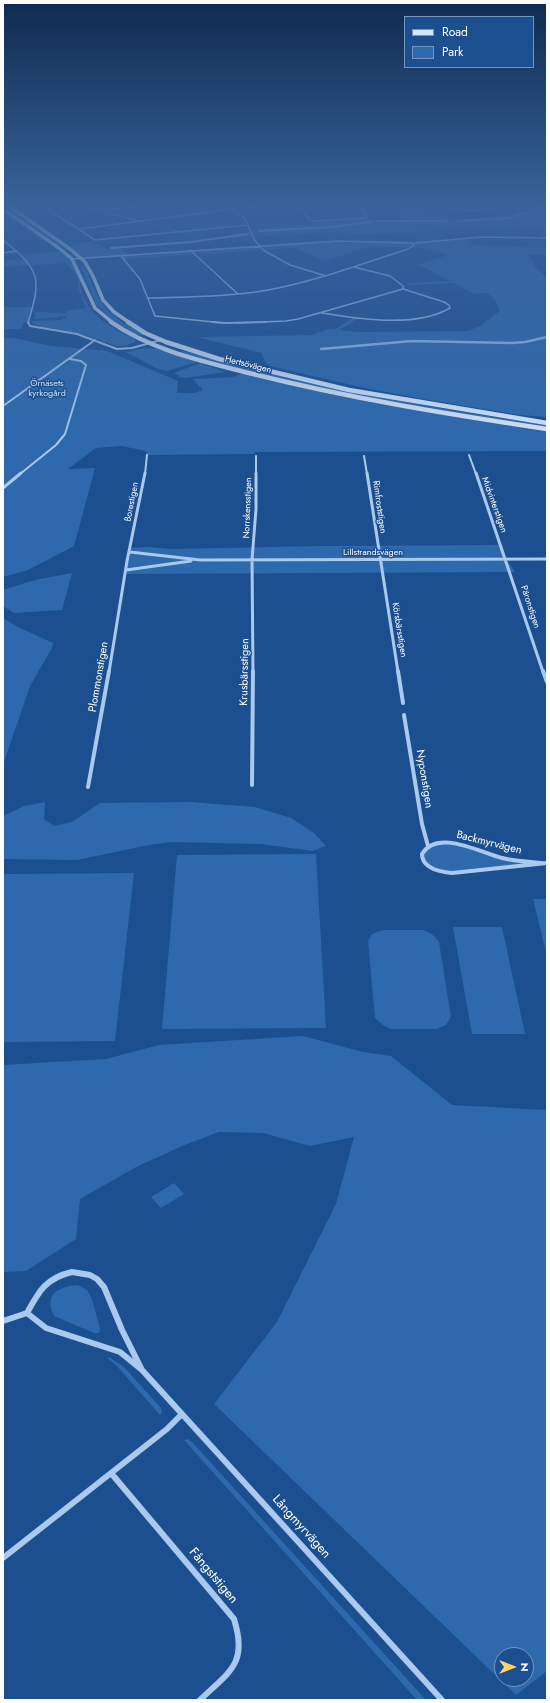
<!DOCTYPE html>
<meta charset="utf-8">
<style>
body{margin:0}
#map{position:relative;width:550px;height:1703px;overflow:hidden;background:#1b4f8f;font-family:Jost,sans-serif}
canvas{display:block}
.frame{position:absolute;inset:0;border:4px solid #fff;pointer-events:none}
.legend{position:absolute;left:404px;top:16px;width:130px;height:52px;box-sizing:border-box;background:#1b4f8f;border:1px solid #7695bc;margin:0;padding:5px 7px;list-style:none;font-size:12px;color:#fff}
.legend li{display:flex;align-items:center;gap:8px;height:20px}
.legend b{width:20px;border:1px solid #7695bc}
.north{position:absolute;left:494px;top:1647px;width:40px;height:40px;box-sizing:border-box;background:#1b4f8f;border:1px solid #7695bc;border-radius:50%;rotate:90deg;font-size:11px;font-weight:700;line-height:16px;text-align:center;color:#fff}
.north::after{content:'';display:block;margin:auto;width:14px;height:18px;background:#ffd166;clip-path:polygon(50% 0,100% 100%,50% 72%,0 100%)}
</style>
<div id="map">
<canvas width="550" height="1703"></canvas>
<div class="frame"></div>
<ul class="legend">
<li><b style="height:5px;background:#d6e6fa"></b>Road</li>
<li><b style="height:11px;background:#2e69ad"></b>Park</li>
</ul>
<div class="north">N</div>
</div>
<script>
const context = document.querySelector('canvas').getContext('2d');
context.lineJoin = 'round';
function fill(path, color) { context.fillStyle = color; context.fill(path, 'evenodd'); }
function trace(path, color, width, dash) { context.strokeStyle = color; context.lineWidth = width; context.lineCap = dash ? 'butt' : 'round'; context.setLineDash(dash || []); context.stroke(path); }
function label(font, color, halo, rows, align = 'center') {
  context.font = font + ' Jost,sans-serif'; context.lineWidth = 3; context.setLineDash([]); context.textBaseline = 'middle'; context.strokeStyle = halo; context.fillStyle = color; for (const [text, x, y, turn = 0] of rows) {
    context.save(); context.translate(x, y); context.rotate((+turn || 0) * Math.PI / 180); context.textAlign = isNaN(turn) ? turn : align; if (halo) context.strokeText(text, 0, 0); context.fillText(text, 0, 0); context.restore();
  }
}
fill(new Path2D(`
 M392,206H410L431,215L458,220L511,217L547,206V229L545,230L546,238H539L540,230L433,231L408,233L343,235L338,232L204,240L139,222L144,221L209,240L251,233L249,229L311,225L313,221L321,222L367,218L370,220L404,219L405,216Z
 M468,238L472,245L547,248V255H529L535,267L547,278V417L520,415L417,398L360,387L270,366L265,362L262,353L197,337L312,335L328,329L334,330L353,318L357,319L339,330L358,332L468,331L480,326L500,311L494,298L487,293L474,294L453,283L409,285L407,283L450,281L428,269L416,265L446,256V254L422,248L372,246L325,261L295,248L123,259L121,256L81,258L72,250L71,244L93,242L106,249L120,247L127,255L317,242L343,241L412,243Z
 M61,251C84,268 75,279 86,302C95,320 118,331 135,339V342L125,346H116L85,335L41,327L32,323V321L62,320V319L66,318L67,316L34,319L36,312L66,313L67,311L86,308L79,290L77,276L66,263L3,267V261L24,259L20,255Z
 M84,266C90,276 92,286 97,295C106,314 126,325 144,335C131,338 103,313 95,302L81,267Z
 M3,307H33L28,322H24L21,329H3Z
 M3,338H14L51,346L107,351L178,381L177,393H194L203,390L193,379L234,377L243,372L301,386L547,429V451L254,452L256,454L147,455L146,451L122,446L96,448L68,469L95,468L74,546L28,570L3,577Z
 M146,348L157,349L197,362L167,371L156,368L126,352Z
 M183,351C303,384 424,407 547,425V428C424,409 300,389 181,352Z
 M200,363L225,372L186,378L180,377L174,373Z
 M502,545L506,559L515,572L126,574L127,561L131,548L148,547L172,549L321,546Z
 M72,573L62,610L14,613L3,606V590L35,580Z
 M3,618L18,627L53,643L52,648L30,686L3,765Z
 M45,802L44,819L54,826L72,822L100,803L190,802L255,807L291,818L314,833L326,846L312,851L261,844L171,842L149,845L77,860L3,859V816L24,806Z
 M450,842L502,857L540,863L453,873L436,871L425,863L423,854L429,845Z
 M316,854L326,1028L162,1029L177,855Z
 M134,873L115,1041L3,1042V874Z
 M533,899H547V956Z
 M453,927H502L525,1034H472Z
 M383,930H423L432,934L439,942L451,1017L446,1025L437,1029H392L384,1026L375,1018L368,941L372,934Z
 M303,1036L363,1052L391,1056L452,1105L547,1110V1671L516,1695L214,1404L277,1322L336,1204L354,1137L310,1146L263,1133L219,1132L187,1144L138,1166L80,1199L76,1239L26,1271L3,1272V1065L106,1059L159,1045ZM502,1655H526V1679H502Z
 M174,1183L184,1194L161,1208L151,1197Z
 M78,1285L87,1290L92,1299L100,1329L99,1333H94L54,1316C44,1294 57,1287 78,1285Z
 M109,1357L124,1367L161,1408L162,1413L160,1415L116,1365L107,1358Z
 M188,1439L193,1443L426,1700H417L184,1440Z`), '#2e69ad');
trace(new Path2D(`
 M377,221H446
 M458,221L509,218L545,206
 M259,231L331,227L371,222
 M111,248L191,242L247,234`), '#9cc4f0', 2);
trace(new Path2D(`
 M321,349L412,341L512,343L525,342L547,337`), '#9cc4f0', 2.5);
trace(new Path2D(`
 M43,206L95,240L248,225
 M84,206L139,221
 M299,206L310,220L314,221L367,218L363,210L356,206
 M443,206C463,213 482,212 502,206
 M103,210L141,206
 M231,210L244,217L254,239L263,250L290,265L326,276
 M79,229L257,206
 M3,240C40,270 42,277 28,323
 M190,250L238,294
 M3,253L17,251
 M121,256L140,279L155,316L223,323
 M72,259L339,241L414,243L481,237L547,238
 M147,298C187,297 228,297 268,290C316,281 362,264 408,249L414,245L412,243
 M322,313C359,319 416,328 450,308L449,305L444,302L403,289
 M236,323L286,321L298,319L403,289V286L390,276L354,267`), '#a9c9ee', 1.5);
trace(new Path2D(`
 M28,322L30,326L77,334L117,349L132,348L161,340
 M212,322L226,323L266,322
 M3,406L95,340
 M469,455L476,474
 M256,456V474
 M364,456L367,474
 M20,474L56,445L65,434L86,365L81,361L70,359
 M145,474L147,455`), '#a9c9ee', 2);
trace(new Path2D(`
 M367,473L398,672
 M476,473L543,672
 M3,488L21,473
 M130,552L200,560L547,559
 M126,570L191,561
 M109,672L127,561L145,473
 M253,672L252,560L256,509V473`), '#a9c9ee', 3);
trace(new Path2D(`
 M398,671L403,703
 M543,671L547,682
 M404,715L422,824L428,846
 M252,785L253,671
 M88,787L109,671
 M542,863C529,862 515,861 502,858C481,853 437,828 422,854C422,869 441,872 452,873L547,863`), '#a9c9ee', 4);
trace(new Path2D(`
 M72,1272L90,1275L97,1279L104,1287L122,1330L142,1370L120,1352L46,1328L27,1313C39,1291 46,1278 72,1272Z
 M3,1321L27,1313
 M142,1370L442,1700
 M111,1473L234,1619C248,1664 230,1671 200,1700
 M3,1558L167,1429L182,1414`), '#a9c9ee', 6);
trace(new Path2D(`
 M9,206L70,249L85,262L93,276L103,300L114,312L130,323
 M3,209L59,248L72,259L95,308L113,323`), '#d6e6fa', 3.5);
trace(new Path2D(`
 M111,322C151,350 202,361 249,373C348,398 447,414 547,429
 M128,322L145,333L166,342L219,359L349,390L547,423`), '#d6e6fa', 4.5);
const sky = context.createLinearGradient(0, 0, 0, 444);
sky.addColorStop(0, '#0f2b4f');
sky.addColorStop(0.46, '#39639b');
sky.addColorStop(1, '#39639b00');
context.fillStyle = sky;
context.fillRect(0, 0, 550, 444);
label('9px', '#fff', '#1b4f8f', [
 ["Hertsövägen",248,365,14],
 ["Borestigen",132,502,-79],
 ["Midvinterstigen",494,505,70],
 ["Rimfroststigen",379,507,82],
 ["Norrskensstigen",248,508,-88],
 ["Lillstrandsvägen",373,553],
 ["Päronstigen",530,607,72],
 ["Körsbärsstigen",399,630,81]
]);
label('9px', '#cfe3fa', '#1b4f8f', [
 ["Örnäsets",47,384],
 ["kyrkogård",47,394]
]);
label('11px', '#fff', '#1b4f8f', [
 ["Krusbärsstigen",245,672,-89],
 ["Plommonstigen",99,677,-80],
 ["Nyponstigen",424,779,81],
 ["Backmyrvägen",489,843,14]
]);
label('13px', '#fff', '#1b4f8f', [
 ["Långmyrvägen",301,1527,48],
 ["Fångststigen",213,1576,50]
]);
</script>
